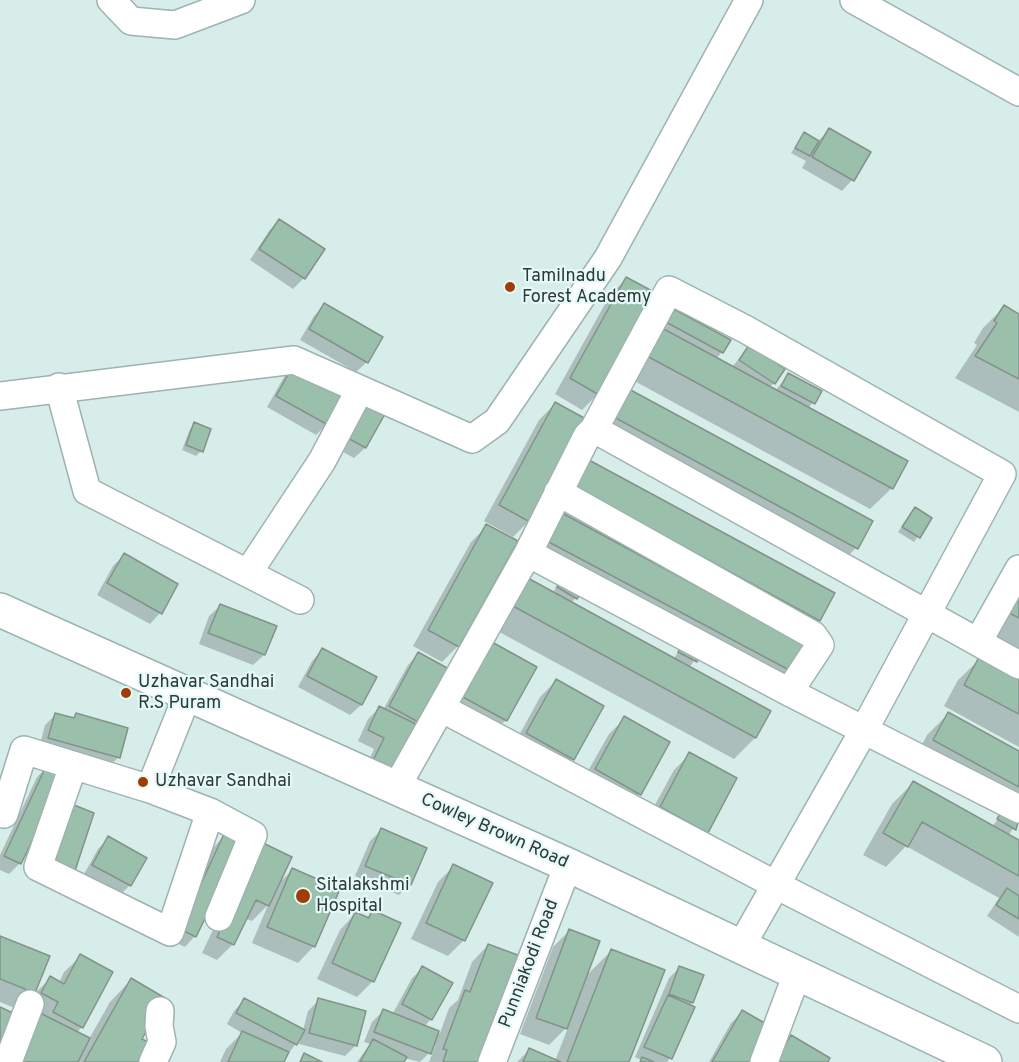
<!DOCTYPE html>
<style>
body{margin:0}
canvas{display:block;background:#d7edea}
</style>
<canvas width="1019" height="1062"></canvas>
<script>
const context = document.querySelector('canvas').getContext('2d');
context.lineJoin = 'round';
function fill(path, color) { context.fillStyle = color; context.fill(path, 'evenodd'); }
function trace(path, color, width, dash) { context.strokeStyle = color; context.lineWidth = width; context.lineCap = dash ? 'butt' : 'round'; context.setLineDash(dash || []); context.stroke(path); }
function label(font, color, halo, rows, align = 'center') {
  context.font = font + ' Overpass,sans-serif'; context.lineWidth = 4.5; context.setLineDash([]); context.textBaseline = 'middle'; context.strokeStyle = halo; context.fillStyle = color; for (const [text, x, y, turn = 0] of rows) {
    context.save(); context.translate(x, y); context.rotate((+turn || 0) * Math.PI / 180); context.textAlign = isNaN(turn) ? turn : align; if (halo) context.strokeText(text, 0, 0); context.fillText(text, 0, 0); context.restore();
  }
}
fill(new Path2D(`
 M829,130L852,180L842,191L802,168L806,161L791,153L804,134L817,142Z
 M279,220L323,249L304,278L293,289L250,260L269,231Z
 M626,279L598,394L582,410L555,394L610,295Z
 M324,305L367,362L356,372L300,340L314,316Z
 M1004,307L1019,324V412L955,378L977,345L974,343L983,328Z
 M672,309L722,352L716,359L732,367L749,347L774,383L769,388L775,391L789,374L820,392L808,409L892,488L870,509L627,377Z
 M294,366L327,424L316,435L267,407L284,377Z
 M555,404L529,521L513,537L484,521L539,420Z
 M606,411L871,522L856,548L835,569L592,437Z
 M355,415H383L365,448L354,458L336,448Z
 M195,424L201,451L196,456L182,450L190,429Z
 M568,483L819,620L797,642L790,670L769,691L699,654L689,668L769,711L755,738L734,759L490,627L505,600L552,594L560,580L525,561ZM580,591L680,648L674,659L571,604Z
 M915,509L930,518L914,542L898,532Z
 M487,526L458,646L442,662L413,646L471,542Z
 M124,555L176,585L160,613L150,624L97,595L113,566Z
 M1019,586V654L985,632Z
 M220,606L275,627L264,655L253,665L199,644L209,616Z
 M492,643L535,668L505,721L489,737L446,712Z
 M322,650L375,678L361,705L350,715L298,687L312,661Z
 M418,654L419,722L360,780L374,749L358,741L368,719L379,708L383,710L408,665Z
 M980,659L1019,680V747L944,706L958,680Z
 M556,681L602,706L572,759L556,776L511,750L540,697Z
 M948,714L1019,752V820L1008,836L1019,842V937L987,916L999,898L906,846L886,867L863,855L892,804L913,783L992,827L1004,811L913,762L927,735Z
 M55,715L72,719L76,715L119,757L108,767L39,748L45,725Z
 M625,718L639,794L623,810L580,785L609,734Z
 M690,754L706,832L690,848L645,823L674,770Z
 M48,766L63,774L20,863L9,874L0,870V855L37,777Z
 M74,807L92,814L42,881L63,818Z
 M381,830L410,884L399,895L355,876L370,841Z
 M224,836L195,936L185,947L170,940L214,847Z
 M108,838L130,885L119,896L83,876L98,849Z
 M246,860L278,884L292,870L314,946L298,963L252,943L268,905L252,921L246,919L233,944L217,960L202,953Z
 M454,866L464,940L448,956L411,939L438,882Z
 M372,912L373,981L357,997L317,979L340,930L356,913L366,918Z
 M569,931L585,977L611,951L628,1062H517L529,1050L555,1061L569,1025L549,1045L520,1034L553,947Z
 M0,938L33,993L17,1009L0,1002Z
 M488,945L504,1005L494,1015L476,1062H429L435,1046L433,1044L429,1053L420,1062L404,1058L402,1062H357L370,1044L364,1042L372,1022L383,1011L392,1015L412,978L423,968L431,1019L424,1027L440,1033L449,1008L458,1000L472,962Z
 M81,956L82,1027L76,1033L89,1039L110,1002L131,980L143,1062H8L34,994L51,978L59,983L64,972Z
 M680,967L692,1002L670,1058L667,1062H639L641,1060L635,1057L669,978Z
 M244,1000L303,1030L308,1011L319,1000L355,1046L345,1056L299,1044L301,1037L282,1062H220L226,1049L242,1033L227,1024L234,1011Z
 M742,1012L754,1062H709L731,1023Z`), '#0003');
const building = new Path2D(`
 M829,128L871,152L854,181L812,157Z
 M804,132L819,141L810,156L795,148Z
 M279,219L325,249L305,279L259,249Z
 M626,277L656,293L599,395L570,378Z
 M324,303L383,337L368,363L309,329Z
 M1004,305L1019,314V379L975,356L997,323L994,321Z
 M672,308L731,340L723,353L664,321Z
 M662,328L908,461L893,489L647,356Z
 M749,345L785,369L775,384L739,360Z
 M294,364L345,394L328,425L276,396Z
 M788,373L822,391L815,404L781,386Z
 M627,388L873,521L858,549L612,416Z
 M365,402L385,414L366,448L346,437Z
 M555,402L586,419L530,522L499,505Z
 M194,422L211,429L203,452L186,445Z
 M589,460L835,593L820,621L574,487Z
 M915,507L932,518L920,538L902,527Z
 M560,512L806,645L791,671L545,540Z
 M486,524L518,541L459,647L428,630Z
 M124,553L178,584L162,614L107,583Z
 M565,574L585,587L577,599L557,587Z
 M526,577L771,711L756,738L511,605Z
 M1019,585V618L1005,611Z
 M220,604L277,626L265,655L208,633Z
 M684,641L703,651L697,662L678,652Z
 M492,642L537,667L507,721L461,696Z
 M322,648L377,677L362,705L307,676Z
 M418,652L449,669L420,723L389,706Z
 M979,657L1019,678V714L964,685Z
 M556,679L604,706L574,760L526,733Z
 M379,706L420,726L395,781L369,769L384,738L368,730Z
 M948,712L1019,751V787L933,740Z
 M55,713L74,718L76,713L128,728L120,758L48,738Z
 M624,716L670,742L641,795L595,769Z
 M689,752L737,778L708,833L660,807Z
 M47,764L65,773L21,864L4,856Z
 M913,781L1019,840V876L922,822L908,847L883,833Z
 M74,805L94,813L73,877L52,870Z
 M1003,809L1019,818L1016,830L997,819Z
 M381,828L427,848L411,885L365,866Z
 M224,834L242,843L196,937L180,929Z
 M108,836L147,858L131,886L92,865Z
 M261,842L292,857L269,906L256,900L234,945L217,937Z
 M453,864L493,883L465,941L426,923Z
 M292,868L340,889L315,947L267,927Z
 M1007,888L1019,896V919L996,905Z
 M372,910L401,923L374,982L332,963L355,912L369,918Z
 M569,929L600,941L567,1029L536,1018Z
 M0,936L50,956L35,993L0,979Z
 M488,944L523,957L505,1006L500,1003L478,1062H443L447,1050L443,1049L465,990L470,992Z
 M611,949L665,970L629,1062H567Z
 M80,954L113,972L83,1028L53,1012L58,1002L41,993L50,976L64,984Z
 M422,966L453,983L432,1020L402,1004Z
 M679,966L704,975L693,1003L669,994Z
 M131,978L165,998L142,1039L154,1045L144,1062H84Z
 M668,995L695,1007L672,1059L644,1047Z
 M244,998L305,1030L297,1045L236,1013Z
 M318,998L366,1011L357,1046L309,1033Z
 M0,1007L15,1014L0,1059Z
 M383,1009L439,1031L431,1054L374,1032Z
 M742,1010L775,1029L756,1062H712Z
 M40,1013L90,1038L78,1062H15Z
 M242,1031L289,1052L284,1062H228Z
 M791,1035L830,1058L828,1062H775Z
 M373,1039L407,1057L404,1062H360Z
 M529,1048L561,1062H523Z
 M304,1053L322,1062H300Z
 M642,1057L654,1062H640Z`);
fill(building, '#9abfaa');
trace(building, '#83938a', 1.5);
const minor = new Path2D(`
 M111,0L131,21L175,25L241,0
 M854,0L1019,92
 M59,387L87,491L300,600
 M0,396L294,360L472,439L497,421L608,258L749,0
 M594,429L1019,665
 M558,492L813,635L820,645L789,692
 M528,553L789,692L1019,809
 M248,573L322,461L359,391
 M978,642L1019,569
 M441,708L776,885L1019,1009
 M73,766L38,867L170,932L210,812
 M396,788L528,553L587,436L594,429L669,290L745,329L1002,474L864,730L740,948
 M150,789L210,812L253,835L219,917
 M4,814L24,750L150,789L187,696
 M8,1062L30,1004
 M153,1062L162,1042L159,1026L160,1011
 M492,1062L568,865
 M764,1062L797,974`);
const major = new Path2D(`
 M0,610L568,865L985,1062`);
trace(minor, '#9eb3b1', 30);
trace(major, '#9eb3b1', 36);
trace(minor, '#fff', 27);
trace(major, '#fff', 33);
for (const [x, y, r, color] of [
 [510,287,6,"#a03c06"],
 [126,693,6,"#a03c06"],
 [143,782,6,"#a03c06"],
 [303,896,8,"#a03c06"]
]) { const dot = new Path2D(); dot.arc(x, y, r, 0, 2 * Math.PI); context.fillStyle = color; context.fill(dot); trace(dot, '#e4faf8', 2); }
label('18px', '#303837', '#e4faf8', [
 ["Tamilnadu",522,277],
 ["Forest Academy",522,298],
 ["Uzhavar Sandhai",138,683],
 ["R.S Puram",138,704],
 ["Uzhavar Sandhai",155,782],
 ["Sitalakshmi",316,886],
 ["Hospital",316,907]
], 'left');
label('18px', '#303837', '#e4faf8', [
 ["Cowley Brown Road",494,832,24],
 ["Punniakodi Road",530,964,-69]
]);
</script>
